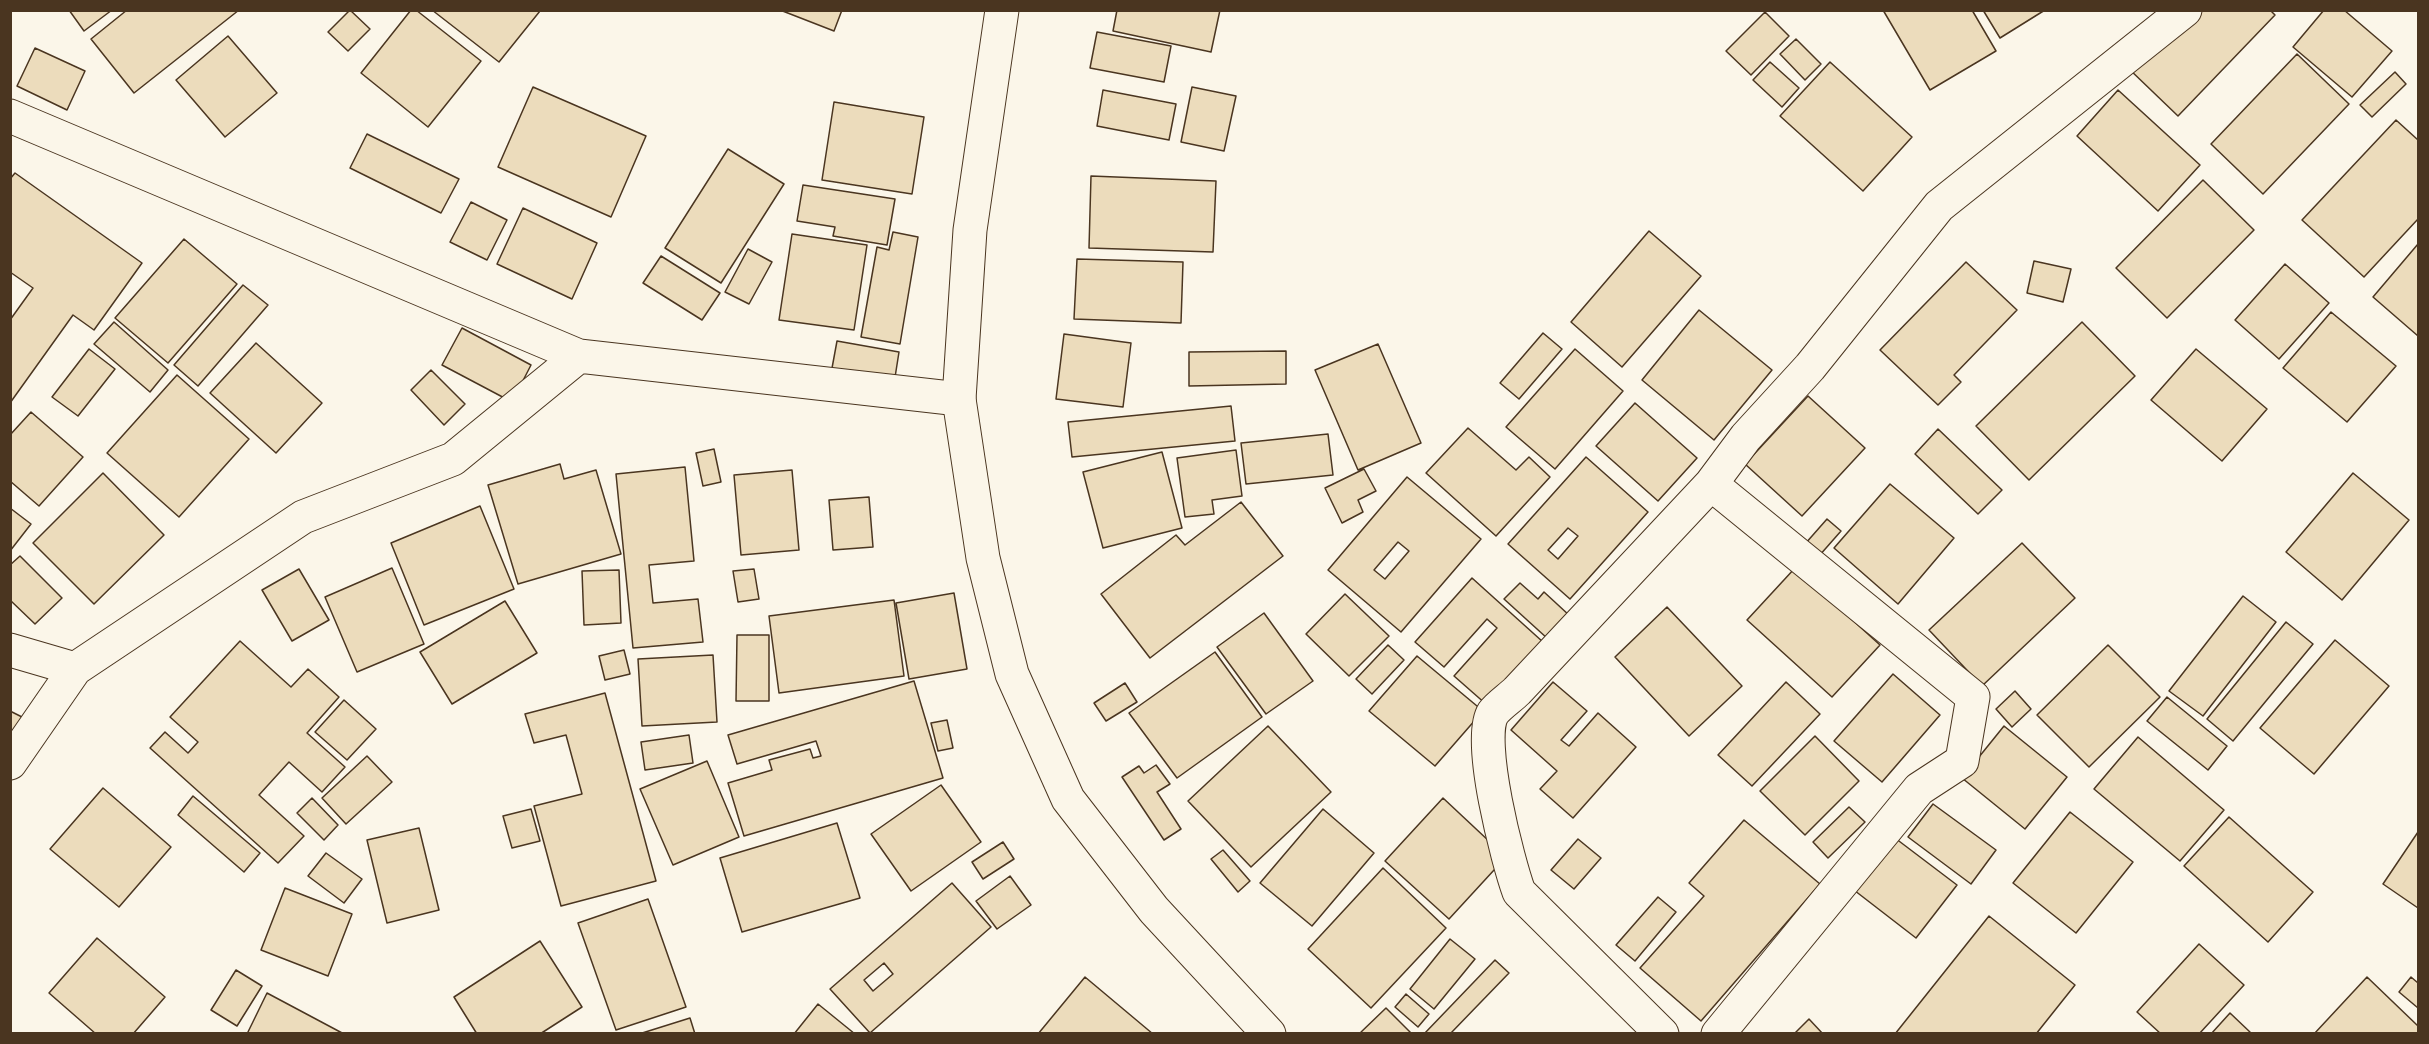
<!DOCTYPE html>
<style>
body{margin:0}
#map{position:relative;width:2429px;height:1044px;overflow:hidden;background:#fbf6e9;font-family:"PT Serif",serif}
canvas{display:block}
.frame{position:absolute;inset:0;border:12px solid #4a3520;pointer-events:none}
</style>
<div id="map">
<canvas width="2429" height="1044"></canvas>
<div class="frame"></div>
</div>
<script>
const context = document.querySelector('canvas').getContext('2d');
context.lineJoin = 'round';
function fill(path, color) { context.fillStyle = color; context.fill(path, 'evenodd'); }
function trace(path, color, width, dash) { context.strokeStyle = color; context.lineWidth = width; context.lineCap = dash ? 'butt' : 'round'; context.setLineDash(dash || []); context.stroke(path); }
const building = new Path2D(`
 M69,10H112L84,31Z
 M127,10H239L134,93L91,39Z
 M350,10L370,29L348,51L328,32Z
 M411,10H416L481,61L428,127L361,73Z
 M432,10H539L540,11L499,62Z
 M780,10H842L834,31Z
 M1117,10H1220L1211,52L1113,31Z
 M1883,10H1972L1996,51L1930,90Z
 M1983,10H2045L2000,38Z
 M2181,10H2270L2275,15L2178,116L2127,67Z
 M2324,10H2344L2392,51L2352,97L2293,47Z
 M1765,12L1789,36L1751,75L1726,51Z
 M1097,32L1171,46L1164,82L1090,68Z
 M228,36L277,93L225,137L176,80Z
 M1796,39L1821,64L1805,80L1780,54Z
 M35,48L85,71L67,110L17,86Z
 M2297,54L2349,104L2263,194L2211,144Z
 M1770,62L1799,88L1782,107L1753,80Z
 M1830,62L1912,137L1863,191L1780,116Z
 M2395,72L2406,84L2372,117L2360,105Z
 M533,87L646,136L611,217L498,167Z
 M1192,87L1236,96L1224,151L1181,142Z
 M1103,90L1176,104L1169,140L1097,126Z
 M2118,90L2200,165L2158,211L2077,136Z
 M834,102L924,117L912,194L822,180Z
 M2396,120L2418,140V219L2364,277L2302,220Z
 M367,134L459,179L441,213L350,168Z
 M728,149L784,184L721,283L665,248Z
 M15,173L142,263L94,330L73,315L10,403V320L33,288L10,272V179Z
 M1091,176L1216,181L1213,252L1089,248Z
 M2203,180L2254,230L2167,318L2116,268Z
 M803,185L895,199L887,245L833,236L835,227L797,221Z
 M471,202L507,220L487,260L450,242Z
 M523,208L597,243L572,299L497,264Z
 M1649,231L1701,276L1622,367L1571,322Z
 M893,232L918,237L900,344L861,337L877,247L889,250Z
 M792,234L867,245L854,330L779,320Z
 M184,239L237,284L168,363L115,318Z
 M2418,244V336L2373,297Z
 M748,249L772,262L749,304L725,292Z
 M661,256L720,293L702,320L643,283Z
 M1077,259L1183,262L1181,323L1074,319Z
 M2034,261L2071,269L2063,302L2027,293Z
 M1966,262L2017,310L1954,375L1961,382L1938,405L1880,350Z
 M2285,264L2329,303L2279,359L2235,320Z
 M243,285L268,305L198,386L174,365Z
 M1699,310L1772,370L1714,440L1642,380Z
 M2331,312L2396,366L2347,422L2283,368Z
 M114,322L168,370L150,392L94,344Z
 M2082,322L2135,376L2029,480L1976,426Z
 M462,328L531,365L512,402L442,365Z
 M1543,333L1562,349L1519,399L1500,383Z
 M1064,334L1131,343L1123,407L1056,399Z
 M837,341L899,352L893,390L830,379Z
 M256,343L322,403L276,453L210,393Z
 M1378,344L1421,443L1358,470L1315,370Z
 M89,349L115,369L78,416L52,397Z
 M1575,349L1623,391L1555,469L1506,427Z
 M2196,349L2267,409L2222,461L2151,400Z
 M1286,351V384L1189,386V352Z
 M431,370L465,404L444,425L411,390Z
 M177,375L249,439L179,517L107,453Z
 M1808,396L1865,448L1802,516L1745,464Z
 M1635,403L1697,458L1658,501L1596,446Z
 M1231,406L1235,441L1072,457L1068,422Z
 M31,412L83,457L39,506L10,481V435Z
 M1468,428L1516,470L1529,457L1550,477L1496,536L1426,473Z
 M1938,429L2002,490L1978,514L1915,454Z
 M1328,434L1333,475L1246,484L1241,443Z
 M714,449L721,482L703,486L696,453Z
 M1236,450L1242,496L1212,500L1214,514L1185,517L1177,458Z
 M1162,452L1182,528L1103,548L1083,472Z
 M1586,457L1648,512L1570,599L1508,544ZM1568,528L1578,536L1558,559L1548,550Z
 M560,464L564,479L596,470L621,554L518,584L488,485Z
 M685,467L694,561L649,565L653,603L698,599L703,642L633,648L616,474Z
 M1364,469L1376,491L1358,500L1363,512L1342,523L1325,488Z
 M792,470L799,550L741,555L734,475Z
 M103,473L164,535L94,604L33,543Z
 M2353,473L2409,520L2342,600L2286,552Z
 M1407,477L1481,539L1401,632L1328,570ZM1398,542L1409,551L1385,579L1374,570Z
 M1890,484L1954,538L1898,604L1834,548Z
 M869,497L873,547L833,550L829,500Z
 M1241,502L1283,556L1150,658L1101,594L1176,535L1185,545Z
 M480,506L514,589L424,625L391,543Z
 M10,508L31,524L10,551Z
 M1827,519L1841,531L1819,556L1805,544Z
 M2022,543L2075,598L1982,686L1929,630Z
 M20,556L62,598L35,624L10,600V565Z
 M392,568L424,644L357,672L325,597Z
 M1795,568L1880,645L1832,697L1747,620Z
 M299,569L329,620L292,641L262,590Z
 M754,569L759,599L738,602L733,571Z
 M619,570L621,623L584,625L582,571Z
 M1472,578L1543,642L1487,705L1454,676L1497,628L1487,619L1444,667L1415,642Z
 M1520,583L1538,599L1544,592L1570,616L1548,639L1504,599Z
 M954,593L967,669L909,679L896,603Z
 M1345,594L1389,636L1349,676L1306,634Z
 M2243,596L2276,622L2203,716L2169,691Z
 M894,600L904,676L779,693L769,616Z
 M505,601L537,653L452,704L420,652Z
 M1667,607L1742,686L1689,736L1615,657Z
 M1264,613L1313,681L1266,714L1217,647Z
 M2286,622L2313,644L2233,741L2207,719Z
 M737,635H769V701H736Z
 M2335,640L2389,686L2314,774L2260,728Z
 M240,641L291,687L308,669L339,697L307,733L345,767L322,792L289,762L259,795L304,836L278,863L150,748L165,732L188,753L198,742L170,717Z
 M1388,645L1404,660L1372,694L1356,679Z
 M2108,645L2160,697L2089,767L2037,715Z
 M624,650L630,674L605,680L599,656Z
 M1215,652L1262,717L1177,778L1129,713Z
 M713,655L717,722L642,726L638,659Z
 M1417,656L1483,711L1435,766L1369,711Z
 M1893,674L1940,715L1882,782L1834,741Z
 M914,681L943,778L744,836L728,783L772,770L769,760L810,749L813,758L821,756L816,741L737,764L728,735Z
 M1553,682L1587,711L1561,740L1569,746L1598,713L1636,747L1573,818L1540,789L1557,771L1511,730Z
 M1786,682L1820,714L1752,786L1718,755Z
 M1125,683L1137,702L1106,721L1094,703Z
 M2015,691L2031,709L2012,727L1996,709Z
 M605,693L656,881L561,906L534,806L582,794L566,735L534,743L525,714Z
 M2167,697L2227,746L2208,770L2147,721Z
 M344,700L376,729L347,760L315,732Z
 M10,711L22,717L10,738Z
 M947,720L953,748L938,751L931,723Z
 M1268,726L1331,792L1251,867L1188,801Z
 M2004,726L2067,777L2025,829L1962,778Z
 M689,735L693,763L645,770L641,742Z
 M1815,736L1859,781L1805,835L1760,791Z
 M2138,737L2224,810L2180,861L2094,789Z
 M367,756L392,782L346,824L322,798Z
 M707,761L739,837L673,865L640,789Z
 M1156,765L1170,784L1157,792L1181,829L1164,840L1122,777L1139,766L1144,773Z
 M941,785L981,842L911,891L871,834Z
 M103,788L171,847L119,907L50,849Z
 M193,796L260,853L244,872L178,815Z
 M312,798L338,825L324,840L297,813Z
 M1443,798L1506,857L1449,919L1385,861Z
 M1933,804L1996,850L1971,884L1908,837Z
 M1849,807L1865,822L1828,858L1813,842Z
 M531,809L540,841L512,848L503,816Z
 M1323,809L1374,853L1312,926L1260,883Z
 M2070,812L2133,862L2076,933L2013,883Z
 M2229,817L2313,892L2268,942L2184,866Z
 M1744,820L1820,884L1701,1021L1640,968L1704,896L1689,883Z
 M837,823L860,898L742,932L720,858Z
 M419,828L439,910L387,923L367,840Z
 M2418,832V908L2383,884Z
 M1891,835L1957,885L1916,938L1850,887Z
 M1578,839L1601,858L1574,889L1551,870Z
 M1003,842L1014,859L983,879L972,862Z
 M1223,850L1250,881L1238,892L1211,859Z
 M326,853L362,879L344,903L308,876Z
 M1383,868L1446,928L1371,1008L1308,949Z
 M1010,876L1031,905L997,929L976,901Z
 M952,883L991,927L870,1033L830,989ZM884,963L893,974L873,991L864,980Z
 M285,888L352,914L328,976L261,950Z
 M1658,897L1676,912L1635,961L1616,945Z
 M648,899L686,1007L616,1030L578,923Z
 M1989,916L2075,985L2036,1034H1895Z
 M97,938L165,997L133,1034H96L49,993Z
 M1450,939L1475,959L1434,1009L1410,989Z
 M540,941L582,1007L540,1034H477L454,997Z
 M2199,944L2244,985L2199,1034H2161L2137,1012Z
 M1495,960L1509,973L1450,1034H1424Z
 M236,970L262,986L237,1026L211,1010Z
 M1085,977L1153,1034H1038Z
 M2367,977L2418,1026V1034H2314Z
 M2411,977L2418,983V1008L2399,992Z
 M267,993L344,1034H247Z
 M1406,994L1429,1014L1418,1027L1395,1007Z
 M818,1004L855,1034H794Z
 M1386,1008L1411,1033L1359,1034Z
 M2230,1013L2251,1033V1034H2211Z
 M690,1018L695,1034H639Z
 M1809,1019L1823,1034H1794Z`);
fill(building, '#ecdcbc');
trace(building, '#4a3520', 1.5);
const minor = new Path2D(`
 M10,116L579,356L959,399
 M10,650L75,669
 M10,763L75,669L303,517L453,459L579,356
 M1662,1034L1519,892C1508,862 1476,739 1493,713C1499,705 1510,698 1517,691L1711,484
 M1718,1034L1919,789L1962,761L1973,697L1711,484L1746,437L1810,367L1939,206L2185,10`);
const primary = new Path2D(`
 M1002,10L970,230L959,399L983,558L1012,674L1068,799L1154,910L1269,1034`);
trace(minor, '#4a3520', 35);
trace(primary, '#4a3520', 35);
trace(minor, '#fbf6e9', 33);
trace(primary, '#fbf6e9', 33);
</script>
